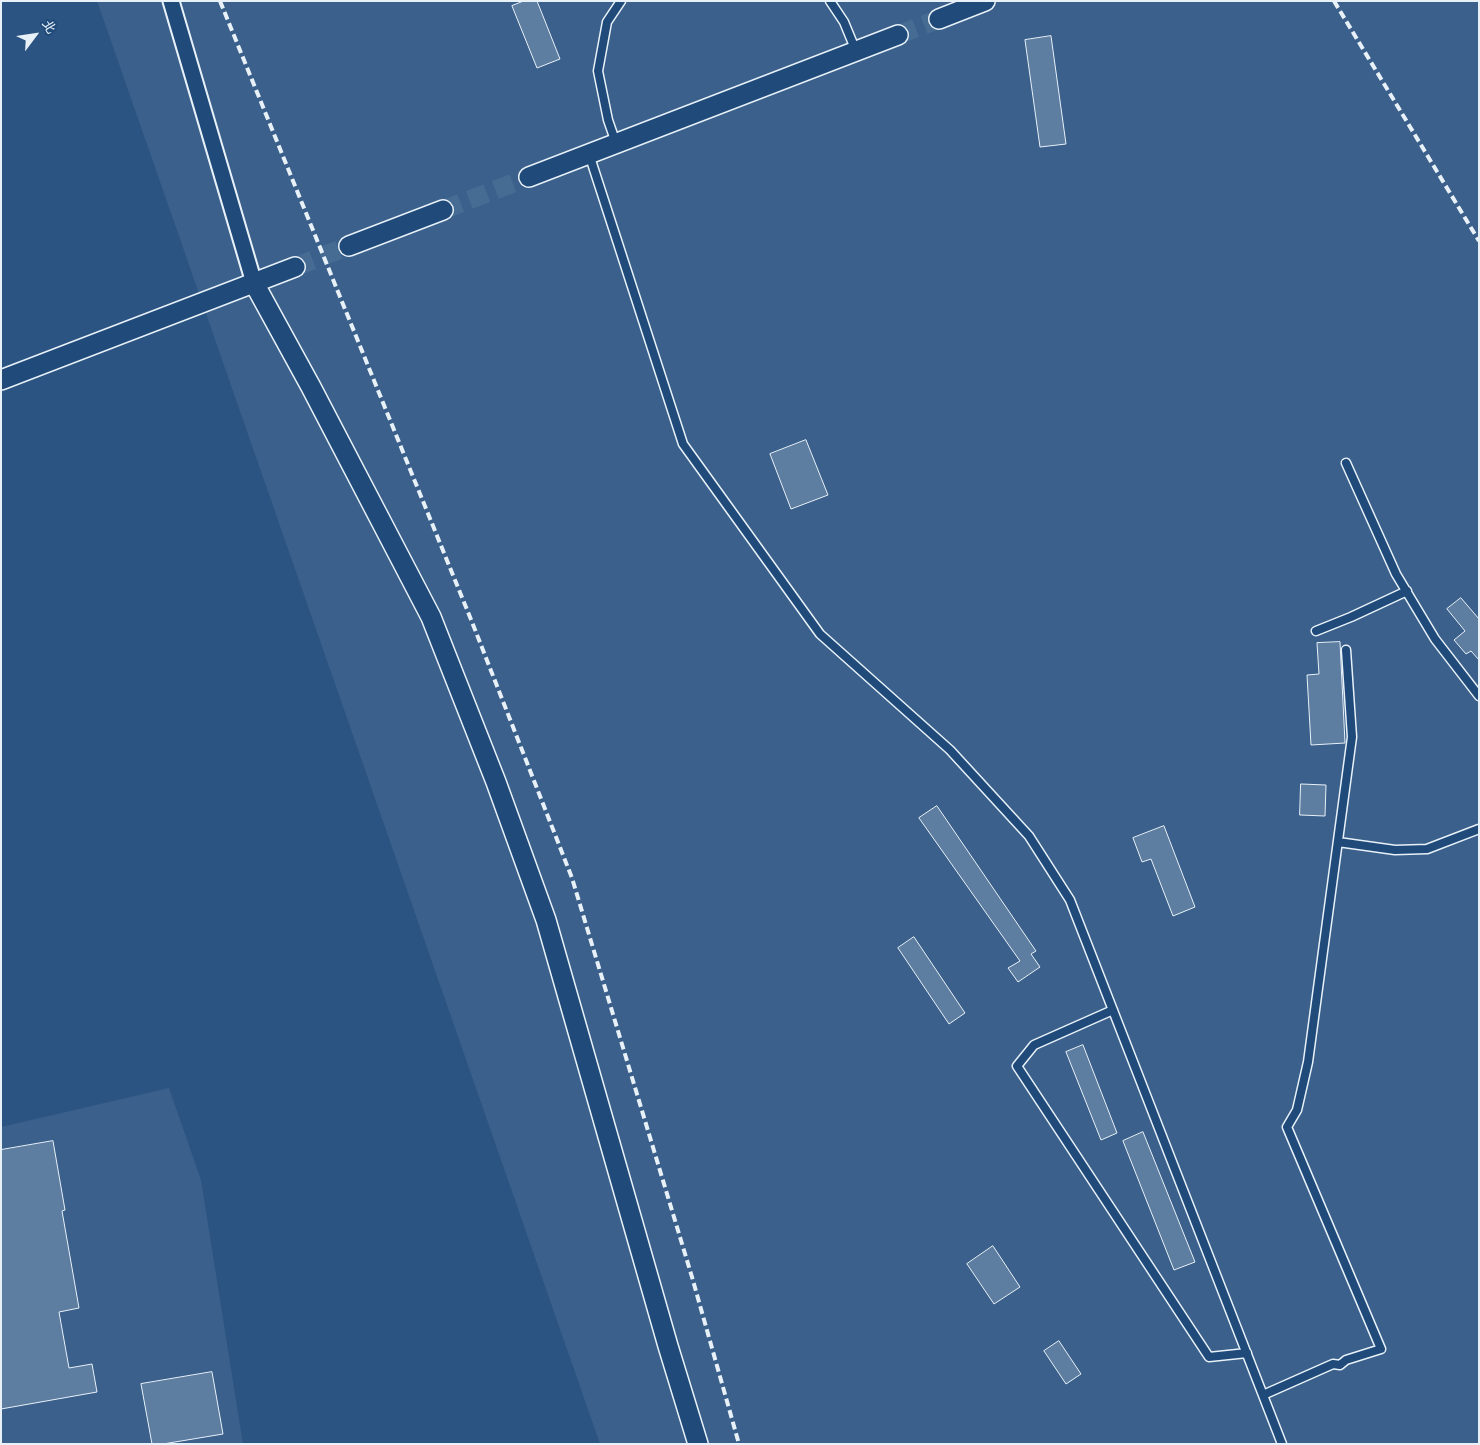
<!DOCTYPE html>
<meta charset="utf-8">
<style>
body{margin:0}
#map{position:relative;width:1480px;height:1445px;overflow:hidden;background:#2b5482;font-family:"Indie Flower","LXGW WenKai TC",sans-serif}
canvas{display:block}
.frame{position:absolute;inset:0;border:2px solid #e8f1f8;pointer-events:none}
.north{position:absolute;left:10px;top:10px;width:50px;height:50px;-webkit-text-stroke:4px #1f4a7a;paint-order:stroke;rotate:59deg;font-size:14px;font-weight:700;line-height:20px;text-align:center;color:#e8f1f8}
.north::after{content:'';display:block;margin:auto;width:18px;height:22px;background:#e8f1f8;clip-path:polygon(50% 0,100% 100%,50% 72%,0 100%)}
</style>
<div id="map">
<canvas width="1480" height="1445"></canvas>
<div class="frame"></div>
<div class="north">北</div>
</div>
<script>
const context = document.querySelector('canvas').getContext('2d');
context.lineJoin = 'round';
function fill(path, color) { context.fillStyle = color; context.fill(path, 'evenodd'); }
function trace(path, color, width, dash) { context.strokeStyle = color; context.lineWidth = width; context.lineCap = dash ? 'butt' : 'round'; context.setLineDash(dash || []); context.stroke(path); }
fill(new Path2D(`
 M97,1H1479V1444H600Z
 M169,1088L201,1180L243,1444H1V1127Z`), '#3a608b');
const building = new Path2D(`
 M524,1H537L560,59L537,68L512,6Z
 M1051,36L1066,144L1040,147L1025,40Z
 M806,440L828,495L791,509L770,454Z
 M1461,598L1479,619V660L1471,651L1466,654L1454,640L1465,631L1447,609Z
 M1340,642L1345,743L1311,745L1307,675L1319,674L1317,643Z
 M1301,784L1326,785L1325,816L1300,815Z
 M937,806L1036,951L1031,954L1040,967L1018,982L1008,968L1020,961L919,818Z
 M1164,826L1195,907L1173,916L1151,859L1142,862L1133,838Z
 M914,937L965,1013L949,1024L898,948Z
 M1083,1045L1117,1133L1101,1140L1066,1052Z
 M1143,1132L1195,1262L1174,1270L1123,1141Z
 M53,1141L65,1210L62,1211L79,1308L59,1312L69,1368L92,1364L97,1392L1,1409V1150Z
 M993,1246L1020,1287L994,1304L967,1264Z
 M1059,1341L1081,1374L1066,1384L1044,1351Z
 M212,1372L223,1434L163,1444H152L141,1384Z`);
fill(building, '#5d7da1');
trace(building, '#e8f1f8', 1);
trace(new Path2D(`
 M898,35L939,19
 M443,210L529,177
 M295,267L349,246`), '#476c94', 19, [19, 9]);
const service = new Path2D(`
 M830,1L844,22L856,51
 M616,143L608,120L598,71L607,22L621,1
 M589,154L683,444L820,634L950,750L1029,836L1070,900L1282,1444
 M1346,463L1396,574L1435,639L1479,696
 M1316,631L1351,617L1407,591
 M1338,842L1395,850L1427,849L1479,829
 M1113,1010L1034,1045L1017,1066L1209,1357L1247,1353
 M1263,1395L1333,1364L1340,1365L1346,1360L1381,1349L1287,1127L1297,1110L1308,1062L1352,737L1346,650`);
const minor = new Path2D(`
 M171,1L254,283`);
const tertiary = new Path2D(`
 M939,19L985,1
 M529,177L898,35
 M349,246L443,210
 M254,283L311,387L431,617L496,782L546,920L668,1346L698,1444
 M1,380L295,267`);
trace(service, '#e8f1f8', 11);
trace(minor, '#e8f1f8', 19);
trace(tertiary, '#e8f1f8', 22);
trace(service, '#1f4a7a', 8);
trace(minor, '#1f4a7a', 15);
trace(tertiary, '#1f4a7a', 19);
trace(new Path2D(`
 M220,1L472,622L572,878L692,1277L739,1444
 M1334,1L1479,241`), '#e8f1f8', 4, [8, 4]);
</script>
